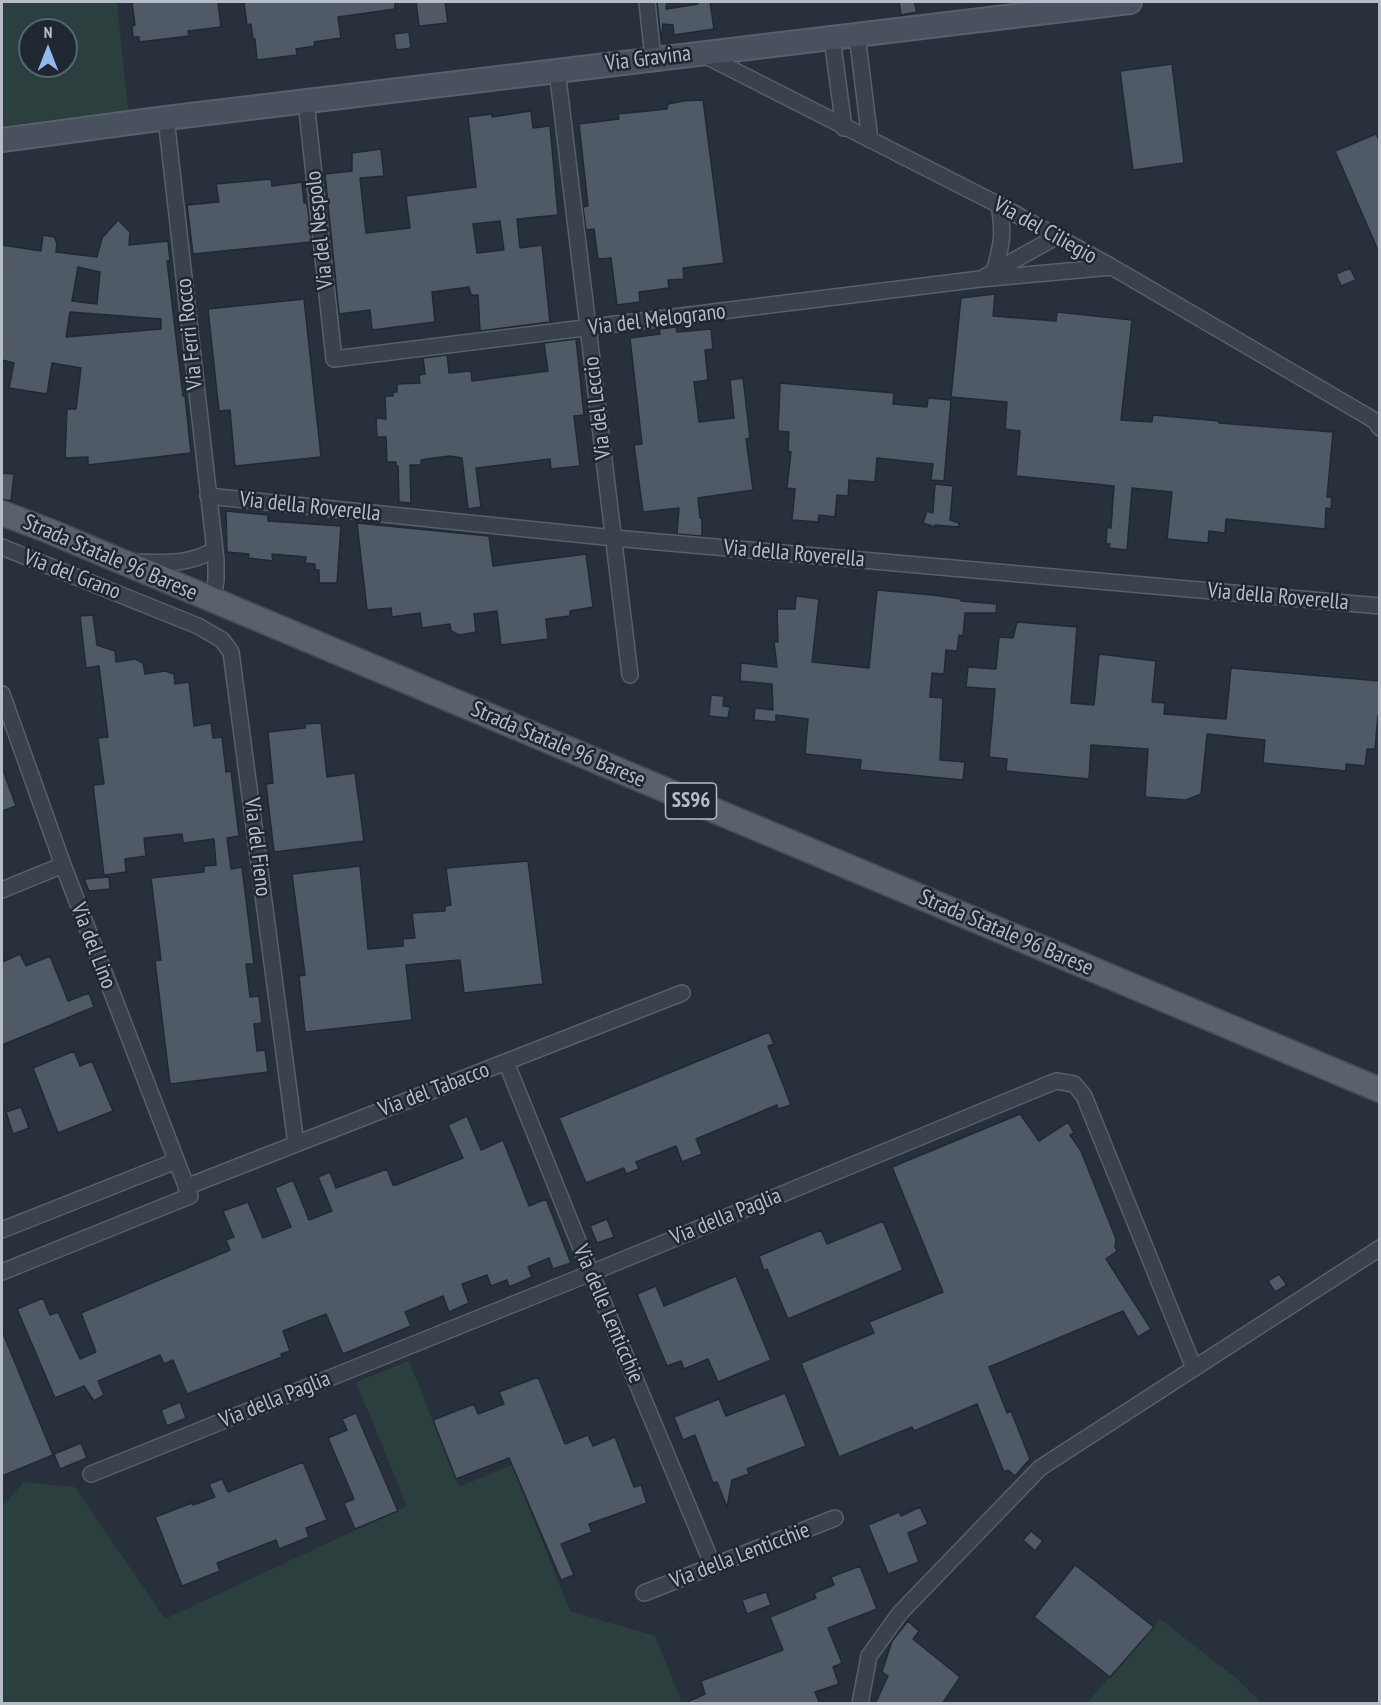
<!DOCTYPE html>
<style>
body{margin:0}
#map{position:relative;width:1381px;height:1705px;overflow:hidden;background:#27303b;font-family:"PT Sans Narrow",sans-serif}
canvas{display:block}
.frame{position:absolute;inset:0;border:3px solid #b6bdc7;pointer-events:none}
.north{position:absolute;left:18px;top:18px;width:60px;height:60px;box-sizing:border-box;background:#1f2731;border:2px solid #5b636d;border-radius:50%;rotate:0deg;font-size:16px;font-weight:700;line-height:24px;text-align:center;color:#b6bdc7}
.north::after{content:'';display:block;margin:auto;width:21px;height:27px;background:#95b8ed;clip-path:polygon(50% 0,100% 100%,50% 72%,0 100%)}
</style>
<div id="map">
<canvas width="1381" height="1705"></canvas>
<div class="frame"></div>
<div class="north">N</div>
</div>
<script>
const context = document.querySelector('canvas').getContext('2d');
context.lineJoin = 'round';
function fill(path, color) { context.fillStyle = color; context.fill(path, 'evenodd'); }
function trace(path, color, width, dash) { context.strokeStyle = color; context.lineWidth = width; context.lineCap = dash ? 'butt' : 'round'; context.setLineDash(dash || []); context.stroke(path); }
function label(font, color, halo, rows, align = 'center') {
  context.font = font + ' "PT Sans Narrow",sans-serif'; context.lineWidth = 5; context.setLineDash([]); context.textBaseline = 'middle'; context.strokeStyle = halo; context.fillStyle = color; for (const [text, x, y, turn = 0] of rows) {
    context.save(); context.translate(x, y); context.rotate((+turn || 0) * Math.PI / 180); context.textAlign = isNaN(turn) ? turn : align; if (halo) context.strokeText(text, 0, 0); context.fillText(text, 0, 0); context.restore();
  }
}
fill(new Path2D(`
 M2,2H117L128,110L2,126ZM30,30H66V66H30Z
 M409,1361L459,1487L512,1465L570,1611L655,1636L682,1703H2V1506L24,1482L75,1487L165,1619L407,1506L356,1382Z
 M1160,1619L1236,1678L1261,1703L1086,1704Z`), '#2c3f3f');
const building = new Path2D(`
 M132,2H218L221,27L188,31L189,36L139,42V37H133L132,26L135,25Z
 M244,2H395V9L338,17L341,38L314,42L315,46L296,49L297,55L257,60L255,39H253L251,24L247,25Z
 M416,2H445L448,23L419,26Z
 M657,2H667L666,9L698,4V2H710L714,29L674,35L673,25L663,24L661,40Z
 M899,2H914L917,12L901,15Z
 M409,32L411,48L396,50L394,34Z
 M1172,64L1184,163L1133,170L1120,71Z
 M703,100L724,263L683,268L684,279L668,280L669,288L639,292L640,302L617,305L611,258L598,259L594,229L586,230L583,207L588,206L579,124L619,119L618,114L667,109L668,104L683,101Z
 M531,111L533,128L550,126L558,215L517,219L520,248L542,245L550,322L480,331L478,295H471L469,287L432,292L435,322L372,330L370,310L339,314L325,174L352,171V153L381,149L384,176L360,178L366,233L410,228L406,196L476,187L468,117L492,114V117ZM500,221L504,250L477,253L473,224Z
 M1376,134L1380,142V255L1335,151Z
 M271,179L272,186L302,182L304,203H307L312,242L193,254L187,205L219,202L216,184Z
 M118,220L130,232L129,245L168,241L170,261H167L183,396H185L191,453L88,465V457L65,458L67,409H76L81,368L52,363L47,394L9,388L14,363L2,360V245L41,251L43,235L54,237L57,243L56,252L97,257L102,238ZM78,267L100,272L97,304L72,301ZM70,312L161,319V329L66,337Z
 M1350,268L1356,280L1341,286L1336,274Z
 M995,294L993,316L1056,321L1057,312L1132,320L1121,420L1152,422L1153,415L1219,421V423L1333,432L1327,497H1332L1331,509L1326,508L1325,529L1226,519L1225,533L1209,531L1208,543L1167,539L1172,492L1132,488L1127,550L1109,548L1110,544H1106L1107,527L1111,528L1114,486L1016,476L1020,431L1005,429L1007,402L951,397L961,298Z
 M304,299L321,457L235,466L230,410L219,411L208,309Z
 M676,327L677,332L711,329L713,349L705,350L708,380L694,382L699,422L734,418L730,380L743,378L750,438L746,439L753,490L698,498L700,518H702V536L677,534L679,508L643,512L634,445L642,444L630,338L660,334L659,329Z
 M576,339L584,415L574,416L580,466L551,469L550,459L476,468L481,507L468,509L462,458L450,456L426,459L421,460V465H410L411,503L399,502L398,466H396V462H387L386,437H377L376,418L386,419L385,396H393V392H397V384L420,383L419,375L425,374L423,358L447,355L449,373L471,371L472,381L548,371L544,343Z
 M780,383L894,393L893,404L927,407L928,398L951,400L944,481L931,480L933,464L877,458L875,482L849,480L848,496L837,495L835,517L819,515L818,522L792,520L795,489L787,488L791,452L788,451L789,432L778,431Z
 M2,473L14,474L11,501L2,499Z
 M935,484L953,486L950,520L959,523V527L935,525V527L923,523L927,511L933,513Z
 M226,511L268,515V521L341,526L337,583H319V570H315V564L305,563L306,557L272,554L273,561L248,558L249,554L227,552Z
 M357,523L489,536L493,566L586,554L593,607L570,611V616L546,619L548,639L501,645L497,611L474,614L476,632L459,635L451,631L450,624L422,628L420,613L392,617L391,608L367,610Z
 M877,590L933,595L961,599V601L997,604L996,613H965L963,636L959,635L957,651L946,650L944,674L932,673L930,697L943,698L940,760L965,762L963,780L860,770L861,760L805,754L808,719L776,715V722L754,720L755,708L773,710L772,684L740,681L741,663L777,667L774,642H778L777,609H795L796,596L819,599L812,662L869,668Z
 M93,615L97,645L115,651L116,662L135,659L143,663L145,674L165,671L174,674L175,684L189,682L194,726L211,723L213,738L222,737L226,772L231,771L239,836L227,838L231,869L242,867L254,964H246L250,997L259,996L262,1023L254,1024L257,1051L265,1050L268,1072L170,1084L155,961L161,960L151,878L204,872V866L216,865L214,839L183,843L182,834L144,838L146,856L125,859L126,872L104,875L93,785L104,784L98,738L108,737L99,666L86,668L80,616Z
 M1017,622L1077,627L1071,703L1094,705L1099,654L1156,661L1152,702L1165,703L1164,714L1226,719L1231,668L1380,681V716L1378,715L1375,749H1367L1365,766L1346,764V771L1263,763L1265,740L1207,734L1201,794L1186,800L1145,797L1148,749L1091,745L1089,779L1006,771L1007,759L989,757L995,689L966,687L968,667L996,669L999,637L1013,638Z
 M711,695L724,696L723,706L730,707L728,718L709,716Z
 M321,723L327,777L355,773L364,841L274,852L266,784L273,783L268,732L305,728V724Z
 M2,770H3L16,806L2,811Z
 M528,861L543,984L464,993L460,960L406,965L412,1020L305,1032L299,976L305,975L292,874L360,866L368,949L403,946V939L415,938L412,913L445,911V906L451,905L446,868Z
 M109,877L110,889L89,891L84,879Z
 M20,954L26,966L50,956L68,1001L89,993L94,1007L2,1045V962Z
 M769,1032L774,1044L768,1046L791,1105L778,1109L777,1105L696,1139L702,1154L682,1162L676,1146L636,1162L639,1169L626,1174L624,1168L586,1183L559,1118Z
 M74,1051L80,1066L92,1061L113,1111L58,1133L33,1068Z
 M21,1107L29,1128L13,1134L6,1112Z
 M1020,1114L1039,1141L1068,1122L1074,1133L1070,1135L1081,1151L1116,1239L1115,1247L1117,1251L1106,1259L1151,1329L1138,1337L1123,1311L989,1367L1007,1413L1011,1411L1030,1459L1015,1476L1008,1470L1004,1472L977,1404L914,1431L912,1427L839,1457L801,1363L874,1333L869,1322L943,1292L892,1167Z
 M467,1116L481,1150L503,1140L529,1206L546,1199L571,1263L553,1269L549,1258L528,1267L532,1277L509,1287L507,1280L491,1286L487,1275L462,1284L469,1303L449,1312L443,1296L405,1312L411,1326L343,1354L326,1314L283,1331L290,1351L281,1354L282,1357L187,1394L173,1360L164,1364L160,1355L98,1381L104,1395L94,1401L84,1386L55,1398L17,1309L43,1298L50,1315L58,1312L80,1359L96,1352L81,1313L230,1250L226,1240L234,1237L223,1211L248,1202L263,1238L291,1227L275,1188L293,1180L309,1220L332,1211L318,1177L330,1172L336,1188L387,1169L393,1185H396L463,1158L448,1125Z
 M607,1219L614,1237L597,1243L590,1226Z
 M883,1221L903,1270L788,1319L767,1269L764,1271L759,1256L821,1230L827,1244Z
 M1279,1274L1287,1285L1275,1292L1268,1281Z
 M736,1276L771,1360L718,1382L708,1359L684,1369L681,1361L667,1366L637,1294L656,1286L664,1306Z
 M2,1331L53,1455L2,1476Z
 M538,1377L565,1444L588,1435L593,1446L615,1437L634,1487L641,1485L647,1503L589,1524L592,1532L561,1544L574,1575L561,1580L509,1458L456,1479L433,1420L474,1404L478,1414L504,1404L499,1392Z
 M785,1393L806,1446L747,1469L749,1474L732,1480L727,1507L717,1482L713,1483L695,1435L683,1440L674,1417L719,1399L726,1416Z
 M180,1402L186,1418L167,1426L161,1410Z
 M356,1413L398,1511L355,1529L344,1503L354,1499L328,1438L347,1430L342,1419Z
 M81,1443L87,1458L60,1469L54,1454Z
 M303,1462L327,1520L306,1528L309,1537L279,1549L276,1540L217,1563L220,1571L182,1586L155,1517L192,1503L193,1505L215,1497L209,1484L222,1479L228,1492Z
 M920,1507L928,1524L908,1533L919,1562L888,1574L868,1525L899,1512L901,1516Z
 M1031,1531L1043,1541L1035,1551L1023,1540Z
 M1075,1565L1154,1627L1110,1677L1034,1617Z
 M860,1566L877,1609L828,1628L842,1663L833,1667L839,1684L815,1692L820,1704H683L705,1694L701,1681L783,1650L770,1617L816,1598L814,1593L834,1585L831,1577Z
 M766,1592L771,1605L747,1614L742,1600Z
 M908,1621L919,1631L913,1639L960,1677L942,1704H875L888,1676L882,1672L892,1641Z`);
fill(building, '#505a67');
trace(building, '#212933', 1.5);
const minor = new Path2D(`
 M647,2L653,58
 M857,35L870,140
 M832,38L844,128
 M700,53L999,205L1112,267L1367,416L1375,421L1380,428
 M557,70L630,675
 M306,101L334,359L980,279L1112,267
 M166,118L216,560V580L213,600
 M994,272C1002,244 1004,234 999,205
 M986,276L1056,237
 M208,496L614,538L1380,606
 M2,547L198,626L222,640L231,652L296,1144
 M136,562C165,563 188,565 214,550
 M2,694L63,865L190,1196L2,1272
 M2,890L63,865
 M506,1062L591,1273L713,1566
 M186,1187L682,993
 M2,1230L176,1161
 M91,1474L591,1273L1056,1081L1074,1084L1084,1096L1194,1368
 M644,1593L835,1518
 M860,1704L869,1656L900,1613L1040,1468L1380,1248`);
const secondary = new Path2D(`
 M2,140L166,118L1130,2`);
const primary = new Path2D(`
 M2,513L49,531L1380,1090`);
trace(minor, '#58606a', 18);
trace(secondary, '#58606a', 26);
trace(primary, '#434b55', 27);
trace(minor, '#3a424c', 15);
trace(secondary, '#49515e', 22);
trace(primary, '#58616c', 24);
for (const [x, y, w] of [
 [691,801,51]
]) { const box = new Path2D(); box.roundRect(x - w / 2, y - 18, w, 36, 4.5); context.fillStyle = '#1f2731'; context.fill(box); trace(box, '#b6bdc7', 1.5); }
label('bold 21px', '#b6bdc7', null, [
 ["SS96",691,801]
]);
label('22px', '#b6bdc7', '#1f2731', [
 ["Via Gravina",648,59,-7],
 ["Via del Nespolo",320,230,-96],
 ["Via del Ciliegio",1045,231,29],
 ["Via del Melograno",657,320,-7],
 ["Via Ferri Rocco",190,334,-96],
 ["Via del Leccio",598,408,-97],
 ["Via della Roverella",310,507,6],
 ["Via della Roverella",794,554,5],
 ["Strada Statale 96 Barese",110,558,23],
 ["Via del Grano",72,575,21],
 ["Via della Roverella",1278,597,5],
 ["Strada Statale 96 Barese",558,745,23],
 ["Via del Fieno",257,847,83],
 ["Strada Statale 96 Barese",1006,933,23],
 ["Via del Lino",93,946,69],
 ["Via del Tabacco",434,1090,-21],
 ["Via della Paglia",726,1217,-22],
 ["Via delle Lenticchie",608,1314,67],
 ["Via della Paglia",275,1400,-22],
 ["Via della Lenticchie",740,1556,-21]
]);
</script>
